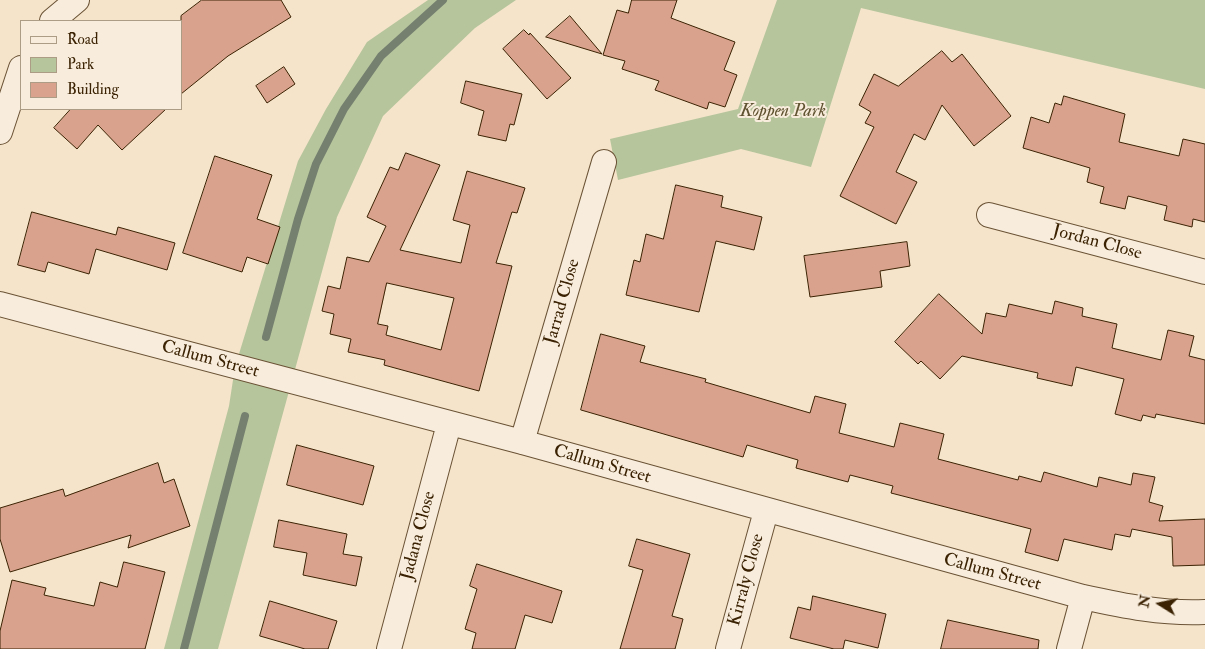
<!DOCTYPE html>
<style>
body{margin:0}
#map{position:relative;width:1205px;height:649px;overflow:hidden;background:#f5e4ca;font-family:"IM FELL Double Pica",serif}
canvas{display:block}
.legend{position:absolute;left:20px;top:20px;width:162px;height:90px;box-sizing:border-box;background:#f8eddd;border:1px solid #ac9c86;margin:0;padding:6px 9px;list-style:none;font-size:15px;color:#3b2203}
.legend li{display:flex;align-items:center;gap:10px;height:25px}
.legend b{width:25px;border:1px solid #ac9c86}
.north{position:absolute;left:1135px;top:579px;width:50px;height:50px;-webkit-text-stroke:4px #f8eddd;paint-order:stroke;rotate:280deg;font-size:14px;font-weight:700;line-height:20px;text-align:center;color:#3b2203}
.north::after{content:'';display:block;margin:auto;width:18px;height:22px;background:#3b2203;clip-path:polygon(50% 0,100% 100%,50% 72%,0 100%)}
</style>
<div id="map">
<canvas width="1205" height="649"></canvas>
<ul class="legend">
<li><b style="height:6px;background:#f8eddd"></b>Road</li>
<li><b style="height:14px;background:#b6c59c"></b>Park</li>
<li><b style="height:14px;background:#d9a28d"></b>Building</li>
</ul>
<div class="north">N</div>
</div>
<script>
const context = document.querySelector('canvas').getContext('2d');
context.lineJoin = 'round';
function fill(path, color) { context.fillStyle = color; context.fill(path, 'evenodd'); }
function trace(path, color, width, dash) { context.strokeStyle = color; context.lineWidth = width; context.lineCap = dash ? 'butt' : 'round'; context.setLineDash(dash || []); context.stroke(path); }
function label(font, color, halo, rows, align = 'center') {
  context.font = font + ' "IM FELL Double Pica",serif'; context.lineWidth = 4; context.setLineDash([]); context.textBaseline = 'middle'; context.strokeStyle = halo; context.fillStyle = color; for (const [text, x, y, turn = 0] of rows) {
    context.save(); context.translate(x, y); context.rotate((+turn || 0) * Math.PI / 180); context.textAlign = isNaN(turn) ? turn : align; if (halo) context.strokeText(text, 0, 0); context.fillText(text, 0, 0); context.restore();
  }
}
fill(new Path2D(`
 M428,0H516L475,28L383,116L337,217L218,649H164L229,406L235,367L298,161L326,109L367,42Z
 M777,0H1205V89L861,8L811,167L741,149L618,180L610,139L738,109Z`), '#b6c59c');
trace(new Path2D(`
 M266,337L298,219L316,164L344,109L381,56L443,0
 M184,649L245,416`), '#75806f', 8);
const building = new Path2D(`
 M202,0H281L291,17L228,56L181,94V16Z
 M632,0H677L671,18L735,42L724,70L737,75L725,107L709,102L707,109L655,90L659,81L622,69L625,61L603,55L617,10L628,13Z
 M570,16L602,54L546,37Z
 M524,30L529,35L530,33L571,78L547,99L503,49Z
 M942,51L952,62L962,54L1011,116L974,146L942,105L925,140L914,134L896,172L917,182L896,224L840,196L874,127L865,123L871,112L859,105L874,74L898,86Z
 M284,67L295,84L267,103L256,86Z
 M466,81L522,94L514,125L510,124L506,141L478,135L484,111L461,103Z
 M1064,96L1125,114L1119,142L1179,156L1183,139L1205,144V222L1193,219L1192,227L1164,220L1167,206L1128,196L1125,209L1100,203L1104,187L1087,182L1090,168L1023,148L1031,117L1049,123L1055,103L1061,105Z
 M71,109H166L122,150L98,125L77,149L54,128Z
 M406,153L440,165L400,250L461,263L470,225L453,220L467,171L525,188L517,213L512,212L496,263L512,266L479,391L384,365L385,360L348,352L351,339L330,334L334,314L322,311L328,286L340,289L347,257L369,262L386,226L367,217L390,167L398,170ZM387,283L454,298L441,350L386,335L388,326L378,324Z
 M215,156L272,175L257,219L280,227L268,264L247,257L242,272L183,253Z
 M676,185L723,196L721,207L762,217L754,250L716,241L699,312L626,295L634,260L640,262L646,234L663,239Z
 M32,212L116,235L118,227L175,243L167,270L96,249L89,274L48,262L45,272L18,265Z
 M907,242L910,266L880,271L882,287L810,297L804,256Z
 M939,294L982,334L986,313L1006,317L1009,304L1052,314L1055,301L1083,308L1082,316L1117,324L1112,348L1161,360L1168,330L1194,336L1189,356L1205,360V424L1156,414L1155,418L1143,415L1141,421L1115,414L1124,379L1076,367L1072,386L1037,378L1038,373L962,356L940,379L921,361L918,364L895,342Z
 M601,334L645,346L640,362L706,379L705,382L810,413L815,396L846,404L839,433L894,447L900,423L944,434L938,459L1018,480L1019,476L1041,482L1044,472L1097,487L1099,477L1131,485L1133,473L1155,477L1149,502L1163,506L1159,521L1205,519V565L1173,566L1172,537L1132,529L1130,537L1115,534L1112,550L1064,539L1058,561L1025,552L1031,529L891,493L893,486L850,475L848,482L796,468L798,460L747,445L743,457L581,410Z
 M297,445L374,466L363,505L287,485Z
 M158,463L164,483L174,479L190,526L128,548L131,535L10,572L0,539V508L63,489L65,496Z
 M279,520L347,534L343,554L362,557L356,586L303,575L307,553L274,547Z
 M637,539L690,554L672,616L683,619L675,649H620L643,570L629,566Z
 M124,562L165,572L145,649H0V631L12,580L46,588L44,595L94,606L100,582L117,587Z
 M477,564L562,591L552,623L525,615L515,649H472L476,633L465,629L477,589L470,586Z
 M813,596L886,614L878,648L845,640L843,649H834L790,638L798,607L810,610Z
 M270,601L337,621L328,649H305L260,636Z
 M948,620L1039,640L1038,649H941Z`);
fill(building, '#d9a28d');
trace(building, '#3b2203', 1);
const street = new Path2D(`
 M52,21L77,0
 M0,132L21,68
 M989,215L1205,272
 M0,304L522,442L1083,597C1124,606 1163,614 1205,612
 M522,442L604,162
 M389,649L449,424
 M728,649L766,511
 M1069,649L1083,597`);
trace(street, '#6a5235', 26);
trace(street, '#f8eddd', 24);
label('italic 18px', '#605331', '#f8eddd', [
 ["Koppen Park",783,112]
]);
label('18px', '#3b2203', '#f8eddd', [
 ["Jordan Close",1097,243,15],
 ["Jarrad Close",563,302,-74],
 ["Callum Street",210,360,15],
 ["Callum Street",602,465,16],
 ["Jadana Close",419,536,-75],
 ["Callum Street",992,573,15],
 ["Kirraly Close",747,580,-75]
]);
</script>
